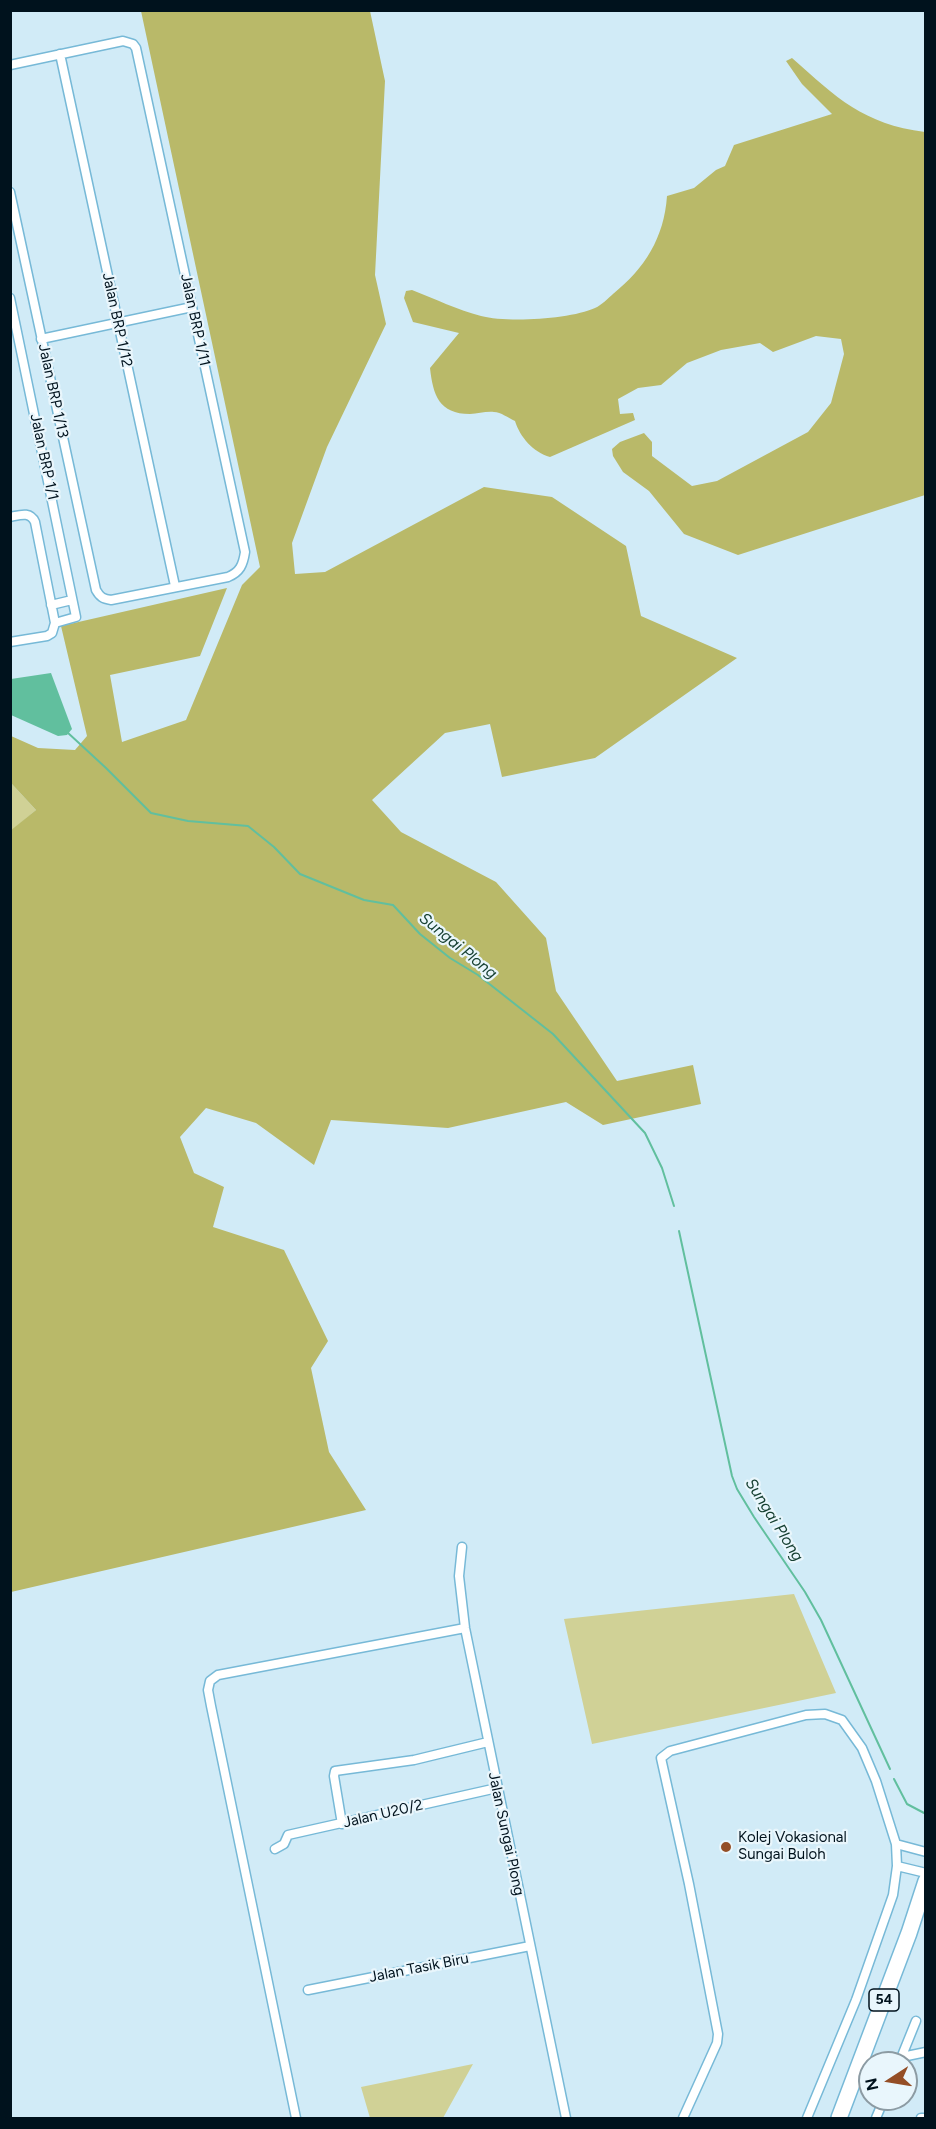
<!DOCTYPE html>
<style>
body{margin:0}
#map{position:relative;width:936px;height:2129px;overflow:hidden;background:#d1ebf7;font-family:Figtree,sans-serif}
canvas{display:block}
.frame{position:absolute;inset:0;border:12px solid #00121d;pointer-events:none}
.north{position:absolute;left:858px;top:2051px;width:60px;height:60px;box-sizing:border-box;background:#e9f6fc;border:2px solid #8c9ba3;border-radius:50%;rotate:258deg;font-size:16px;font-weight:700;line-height:24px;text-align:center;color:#00121d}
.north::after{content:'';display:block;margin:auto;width:21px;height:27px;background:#944e26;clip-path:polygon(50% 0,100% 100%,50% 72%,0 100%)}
</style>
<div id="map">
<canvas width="936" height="2129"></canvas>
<div class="frame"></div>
<div class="north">N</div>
</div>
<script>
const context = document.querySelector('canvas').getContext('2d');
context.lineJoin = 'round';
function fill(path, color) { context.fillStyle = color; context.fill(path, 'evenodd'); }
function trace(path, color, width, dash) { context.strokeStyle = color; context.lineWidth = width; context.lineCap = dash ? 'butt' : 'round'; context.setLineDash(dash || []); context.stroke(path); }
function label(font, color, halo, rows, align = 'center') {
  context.font = font + ' Figtree,sans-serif'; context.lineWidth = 4.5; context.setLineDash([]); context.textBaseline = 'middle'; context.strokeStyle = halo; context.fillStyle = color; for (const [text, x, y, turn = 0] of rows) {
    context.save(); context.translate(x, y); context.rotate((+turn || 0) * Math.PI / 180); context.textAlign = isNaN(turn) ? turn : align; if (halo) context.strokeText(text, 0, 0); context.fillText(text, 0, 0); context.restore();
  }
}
fill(new Path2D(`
 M11,783L36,810L11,831Z
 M794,1594L836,1693L592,1744L564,1619Z
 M473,2064L443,2118H370L361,2087Z`), '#d0d196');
fill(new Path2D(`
 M141,11H370L385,81L375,275L386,324L327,447L292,543L295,574L325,572L484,487L552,497L626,546L641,616L737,658L595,758L502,777L490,724L445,733L372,800L401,832L496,882L546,938L556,991L617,1081L693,1065L701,1104L603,1125L566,1102L448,1128L331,1120L314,1165L256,1123L206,1108L180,1137L194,1173L224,1187L213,1227L284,1250L328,1341L311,1368L329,1452L366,1510L11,1592L10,831L36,810L11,783V736L38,748L75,750L87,736L61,626L227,588L200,656L110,675L122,742L186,720L242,585L260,567Z
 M792,58C837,98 863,124 925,132V495L738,555L684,534L649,491L623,472L613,456L612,449L620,442L644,433L652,442V456L692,486L717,481L808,432L831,403L844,354L841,339L816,336L773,352L760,343L721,350L687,363L661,385L638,388L618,399L620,414L633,413L635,420L550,457C533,452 520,437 515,421C508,418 501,412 494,412C486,411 478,414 470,414C439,414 433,395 430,368L459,333L413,322L404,298L406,291L412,290C435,299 458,310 481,316C508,323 571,319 595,308C602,305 608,298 613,294C645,268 664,238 667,196L694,188L716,170L725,166L734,145L832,114L802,84L786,61Z`), '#b9b969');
fill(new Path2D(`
 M51,673L72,729L67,735L58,736L11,715V679Z`), '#61bf9e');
trace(new Path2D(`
 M67,732L106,768L151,813L188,821L248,826L274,847L300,874L364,900L393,905L420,934L450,958L478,975L553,1034L645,1133L662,1168L674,1206
 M679,1231L732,1476L737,1489L754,1517L805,1592L821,1620L890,1769
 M894,1779L907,1804L926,1814`), '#61bf9e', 2);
const street = new Path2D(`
 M60,54L175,586
 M10,65L123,41L133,44L136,48L245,552C243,565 240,572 228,577L111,600C103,599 100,597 96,590L10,192
 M10,298L76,617L55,623
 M41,339L192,307
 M10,517C20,515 30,511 35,522L55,623L52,633L47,636L10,642
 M51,605L72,600
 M462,1547L459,1576L465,1628L566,2118
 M342,1824L334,1776L335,1771L414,1760L488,1742
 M896,1844L926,1852
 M275,1849L284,1844L288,1835L497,1788
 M897,1866L926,1873
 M308,1990L530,1946
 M902,2057L926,2052
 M899,2063L916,2021
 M296,2118L211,1706L208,1690L210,1681L218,1675L465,1628
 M683,2118L717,2043L718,2034L689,1884L661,1758L670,1751L806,1715L825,1714L842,1720L862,1748L876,1781L896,1844L897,1866L893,1895L856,2000L807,2118
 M876,2118L884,2099
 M921,2118H926`);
const highway = new Path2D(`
 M839,2118L909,1933L926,1881`);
trace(street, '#77b9d7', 11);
trace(highway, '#77b9d7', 18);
trace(street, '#fff', 8);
trace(highway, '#fff', 15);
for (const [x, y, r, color] of [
 [726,1847,6,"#944e26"]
]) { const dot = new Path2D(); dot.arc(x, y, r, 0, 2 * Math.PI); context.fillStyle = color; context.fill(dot); trace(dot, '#e9f6fc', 2); }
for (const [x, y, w] of [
 [884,2000,30]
]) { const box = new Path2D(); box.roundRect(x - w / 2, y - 11, w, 22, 4.5); context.fillStyle = '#e9f6fc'; context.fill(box); trace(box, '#00121d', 1.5); }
label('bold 14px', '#00121d', null, [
 ["54",884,2000]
]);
label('15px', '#00121d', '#e9f6fc', [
 ["Jalan BRP 1/12",117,320,78],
 ["Jalan BRP 1/11",195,320,78],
 ["Jalan BRP 1/13",53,391,78],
 ["Jalan BRP 1/1",44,457,78],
 ["Jalan U20/2",383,1814,-13],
 ["Jalan Sungai Plong",506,1834,78],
 ["Jalan Tasik Biru",419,1968,-11]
]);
label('15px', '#00121d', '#e9f6fc', [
 ["Kolej Vokasional",738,1838],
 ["Sungai Buloh",738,1855]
], 'left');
label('italic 16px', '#164032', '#e9f6fc', [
 ["Sungai Plong",458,946,39],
 ["Sungai Plong",774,1520,58]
]);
</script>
